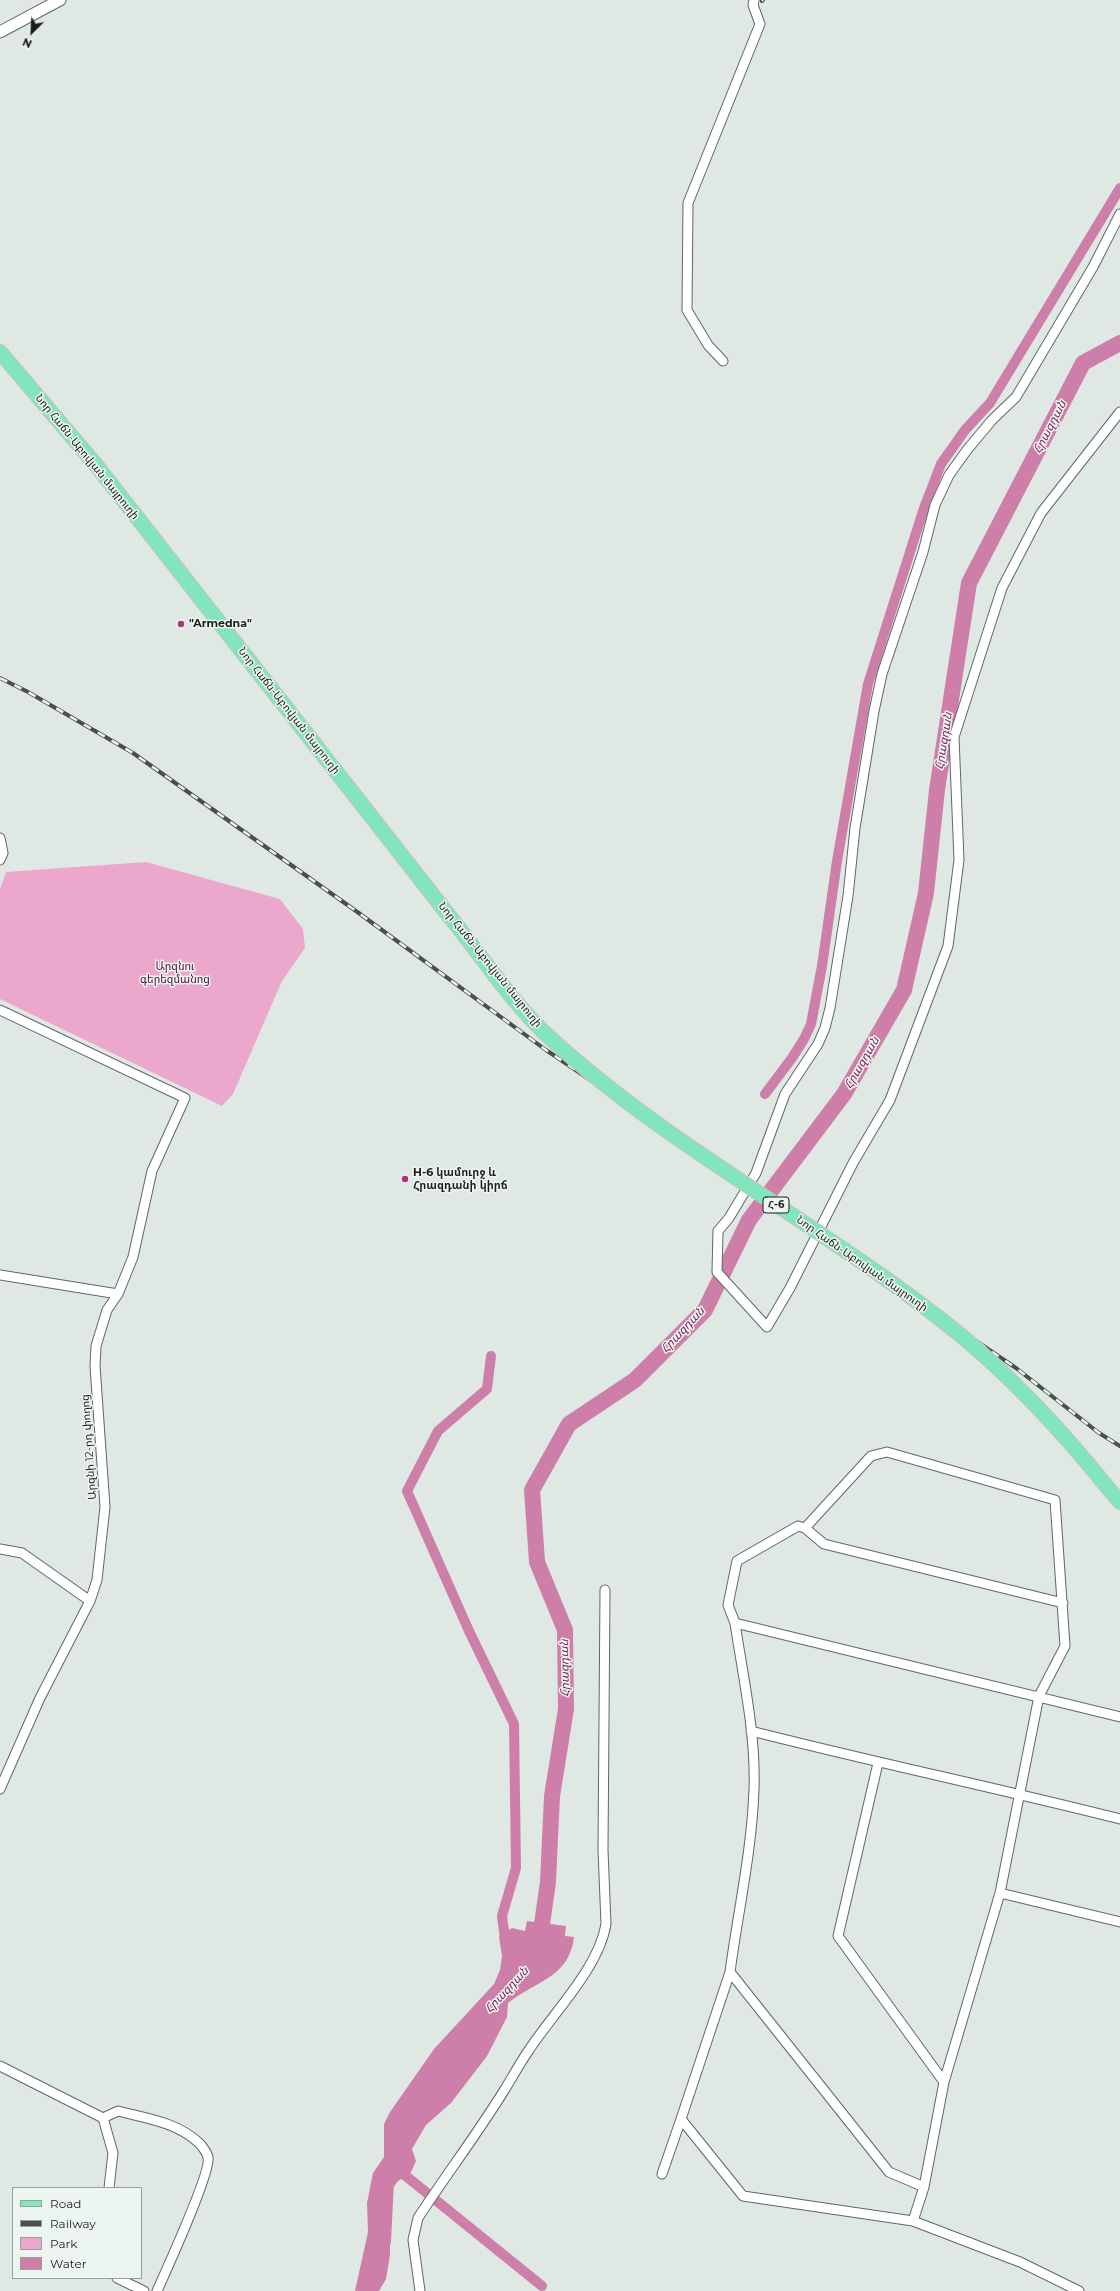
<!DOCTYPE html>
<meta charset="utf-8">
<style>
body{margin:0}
#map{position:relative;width:1120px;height:2291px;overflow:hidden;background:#e0e8e3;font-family:Montserrat,sans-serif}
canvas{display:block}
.legend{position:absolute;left:12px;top:2187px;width:130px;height:92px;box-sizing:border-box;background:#edf5f0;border:1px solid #999f9b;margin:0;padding:5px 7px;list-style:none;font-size:12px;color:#1b1d1c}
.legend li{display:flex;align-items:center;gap:8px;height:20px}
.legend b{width:20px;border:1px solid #999f9b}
.north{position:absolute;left:12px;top:12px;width:40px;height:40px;-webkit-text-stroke:3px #edf5f0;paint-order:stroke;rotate:204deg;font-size:11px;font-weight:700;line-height:16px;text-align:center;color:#1b1d1c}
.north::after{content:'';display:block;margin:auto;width:14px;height:18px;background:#1b1d1c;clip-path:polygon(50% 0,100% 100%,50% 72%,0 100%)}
</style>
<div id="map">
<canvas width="1120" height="2291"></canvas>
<ul class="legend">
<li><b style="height:5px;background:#82e5bc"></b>Road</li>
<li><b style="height:5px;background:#4a4e4c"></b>Railway</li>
<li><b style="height:11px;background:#eca8cc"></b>Park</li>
<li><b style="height:11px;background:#cd7fa9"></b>Water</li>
</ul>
<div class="north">N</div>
</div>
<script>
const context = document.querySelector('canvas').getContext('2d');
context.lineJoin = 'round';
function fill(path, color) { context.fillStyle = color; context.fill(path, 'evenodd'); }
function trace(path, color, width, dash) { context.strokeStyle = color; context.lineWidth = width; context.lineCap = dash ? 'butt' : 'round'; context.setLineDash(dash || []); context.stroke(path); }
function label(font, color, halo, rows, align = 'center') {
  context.font = font + ' Montserrat,"Noto Sans Armenian",sans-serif'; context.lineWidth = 3; context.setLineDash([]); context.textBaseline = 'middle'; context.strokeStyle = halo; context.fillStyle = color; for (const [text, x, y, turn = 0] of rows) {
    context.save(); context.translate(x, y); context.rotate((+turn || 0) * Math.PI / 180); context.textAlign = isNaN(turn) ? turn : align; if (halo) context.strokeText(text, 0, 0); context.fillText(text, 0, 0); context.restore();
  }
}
fill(new Path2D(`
 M146,862L280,899L303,929L305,948L282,981L233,1094L222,1106L0,999V889L6,872Z`), '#eca8cc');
fill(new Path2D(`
 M527,1921L566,1926L565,1936L574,1937C569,1978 537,1980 508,2003L507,2017L487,2056L451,2103L426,2125L412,2149L416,2161L410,2174L398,2181L390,2192L383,2211L390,2233V2255L386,2279L379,2291H355L368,2232L367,2203L373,2173L384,2157V2124L390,2112L434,2049L494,1984L500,1970L502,1956L499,1937L512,1928L525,1931Z`), '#cd7fa9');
trace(new Path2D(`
 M765,1094L792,1058L804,1039L811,1024L822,966L837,861L868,684L924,508L941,464L965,430L990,403L1120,188
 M491,1356L487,1389L438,1431L407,1491L469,1631L514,1724L516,1868L502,1916L506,1946
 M396,2168L542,2286`), '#cd7fa9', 10);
trace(new Path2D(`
 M539,1945L548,1882L552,1796L566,1709L565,1630L537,1562L532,1490L569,1424L635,1380L705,1310L749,1220L844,1094L904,990L926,893L937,790L969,583L1083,363L1120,343
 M383,2241L386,2182`), '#cd7fa9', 16);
const minor = new Path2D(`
 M1120,214L1093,267L1016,397L992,420L967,450L949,475L935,505L923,552L882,674L874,711L855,828L848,896L830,1008L825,1028L818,1044L785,1094L756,1173L729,1218L718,1231L717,1272L767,1327L790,1288L853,1163L890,1100L948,946L959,860L954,737L1002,588L1041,513L1120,412
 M723,361L708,345L687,310L688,203L760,24L753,5L754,0
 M0,838L3,853L0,860
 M0,1010L185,1098L152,1171L133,1257L118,1294L107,1310L96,1346L95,1366L105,1507L97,1580L90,1601L40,1698L0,1789
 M0,1275L118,1294
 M805,1528L824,1544L1063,1603
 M0,1549L22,1553L90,1601
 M735,1623L728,1605L737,1561L798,1526L805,1528L871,1456L887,1452L1055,1500L1065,1646L1039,1696L1000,1893L944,2082L924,2187L913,2221L1020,2262L1079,2291
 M751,1731C873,1762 997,1788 1120,1819
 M878,1763L838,1936L944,2082
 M1000,1893L1120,1922
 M730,1972L681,2119L743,2196L913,2221
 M0,2066L103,2118L113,2153L109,2188
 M103,2118L118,2111C145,2118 177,2122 199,2143C202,2146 208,2154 208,2158C211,2172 166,2271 157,2291
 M662,2174L681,2119
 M924,2187L889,2172L730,1972C738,1912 752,1850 754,1789C756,1734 743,1677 735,1623L1120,1717
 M117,2278L144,2291
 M420,2291L413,2240L418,2218C446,2175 478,2133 505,2089C513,2076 520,2063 529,2050C553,2013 599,1968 606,1924L603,1850L605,1590`);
const tertiary = new Path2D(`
 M0,32L60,0`);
const primary = new Path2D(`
 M0,352L96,465L450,917
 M1108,1488L1120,1502`);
trace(minor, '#616863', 11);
trace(tertiary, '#616863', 13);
trace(primary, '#c4c4c4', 16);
trace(minor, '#fff', 9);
trace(tertiary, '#fff', 11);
trace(primary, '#82e5bc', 14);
const rail = new Path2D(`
 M762,1L763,0
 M0,678L28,692L133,753L356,911L546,1050L1016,1368L1099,1433L1120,1446`);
trace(rail, '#4a4e4c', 4);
trace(rail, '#edf5f0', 2.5, [8]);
const primaryBridge = new Path2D(`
 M450,917C481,955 512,1003 548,1036C673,1151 827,1227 958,1333C1014,1379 1063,1432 1108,1488`);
trace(primaryBridge, '#c4c4c4', 16, []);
trace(primaryBridge, '#82e5bc', 14);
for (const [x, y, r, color] of [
 [181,624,4,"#ae307f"],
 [405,1179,4,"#ae307f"]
]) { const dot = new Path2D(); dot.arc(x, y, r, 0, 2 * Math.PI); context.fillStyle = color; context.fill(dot); trace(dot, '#edf5f0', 1.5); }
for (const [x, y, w] of [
 [776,1205,26]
]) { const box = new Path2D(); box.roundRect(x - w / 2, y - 8, w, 16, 3); context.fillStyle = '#edf5f0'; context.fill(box); trace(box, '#1b1d1c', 1); }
label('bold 10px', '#1b1d1c', null, [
 ["Հ-6",776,1205]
]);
label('11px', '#1b1d1c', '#edf5f0', [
 ["Նոր Հաճն-Աբովյան մայրուղի",87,457,51],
 ["Նոր Հաճն-Աբովյան մայրուղի",289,711,52],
 ["Նոր Հաճն-Աբովյան մայրուղի",490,965,51],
 ["Նոր Հաճն-Աբովյան մայրուղի",862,1264,35],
 ["Արզնի 12-րդ փողոց",89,1447,-94]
]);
label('bold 11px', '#1b1d1c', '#edf5f0', [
 ["\"Armedna\"",189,624],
 ["H-6 կամուրջ և",413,1173],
 ["Հրազդանի կիրճ",413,1186]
], 'left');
label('11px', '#540e3a', '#edf5f0', [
 ["Արզնու",175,967],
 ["գերեզմանոց",175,980]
]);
label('italic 12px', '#7f235c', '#edf5f0', [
 ["Հրազդան",1050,427,-63],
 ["Հրազդան",944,741,-81],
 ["Հրազդան",862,1063,-60],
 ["Հրազդան",683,1330,-47],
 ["Հրազդան",565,1668,-91],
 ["Հրազդան",507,1990,-47]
]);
</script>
